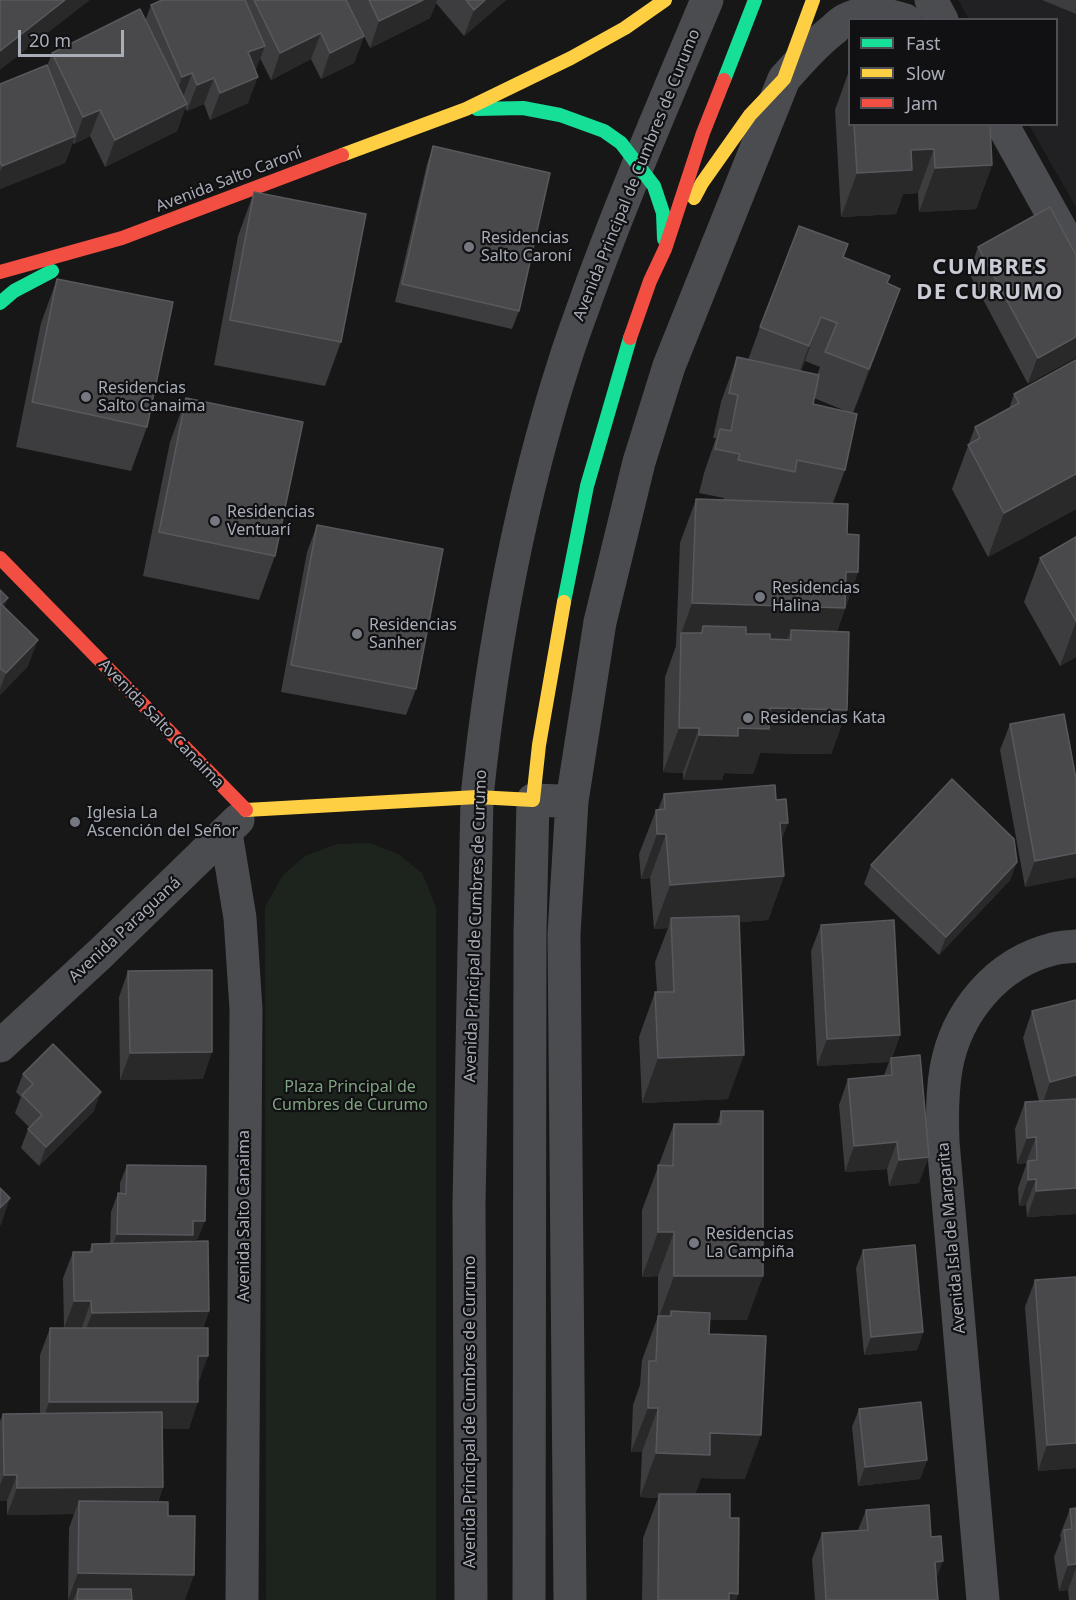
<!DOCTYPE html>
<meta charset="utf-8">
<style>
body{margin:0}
#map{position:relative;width:1076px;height:1600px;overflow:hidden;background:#171717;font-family:"Noto Sans",sans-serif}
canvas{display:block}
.legend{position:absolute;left:848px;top:18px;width:210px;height:108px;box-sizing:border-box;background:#111113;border:2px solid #4d4f55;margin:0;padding:8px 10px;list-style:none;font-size:18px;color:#a8adb8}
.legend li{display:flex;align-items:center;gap:12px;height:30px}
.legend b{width:30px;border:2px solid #4d4f55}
.scale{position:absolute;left:18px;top:30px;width:106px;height:27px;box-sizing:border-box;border:3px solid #a8adb8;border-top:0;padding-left:8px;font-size:18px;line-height:21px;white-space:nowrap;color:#a8adb8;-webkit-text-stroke:4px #111113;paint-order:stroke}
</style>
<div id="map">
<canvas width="1076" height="1600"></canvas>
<ul class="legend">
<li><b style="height:8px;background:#16e098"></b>Fast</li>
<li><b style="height:8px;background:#ffcf43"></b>Slow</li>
<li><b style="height:8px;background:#f24e42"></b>Jam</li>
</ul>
<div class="scale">20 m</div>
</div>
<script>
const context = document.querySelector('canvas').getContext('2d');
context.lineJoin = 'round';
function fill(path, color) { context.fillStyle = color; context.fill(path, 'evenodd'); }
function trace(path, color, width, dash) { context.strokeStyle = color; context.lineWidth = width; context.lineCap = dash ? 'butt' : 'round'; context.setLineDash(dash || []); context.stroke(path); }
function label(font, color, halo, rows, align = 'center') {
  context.font = font + ' "Noto Sans",sans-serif'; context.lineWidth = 4.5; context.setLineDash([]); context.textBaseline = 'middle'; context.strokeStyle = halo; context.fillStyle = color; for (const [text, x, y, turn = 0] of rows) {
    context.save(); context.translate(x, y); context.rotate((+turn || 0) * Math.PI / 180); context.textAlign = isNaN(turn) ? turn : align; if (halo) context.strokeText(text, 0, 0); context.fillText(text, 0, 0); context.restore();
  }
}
fill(new Path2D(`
 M958,0H1076V207L1029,125L1056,124V20L969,19Z`), '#212123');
fill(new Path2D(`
 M369,843L398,854L422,873L436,907V1600H266L265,907L283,875L305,856L337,844Z`), '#1d241e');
trace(new Path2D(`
 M931,0L942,20
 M1002,124L1076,257
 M226,833L240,918L246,1009L242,1600
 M0,1046L100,954L238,820
 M471,1600L469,1204L477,797C492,651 519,503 564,363C571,340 580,317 588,294C624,195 666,98 707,0
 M529,1600L530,934L533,800L561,801
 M570,1600L564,934L572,801L600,622L639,462L669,366L784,79C800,61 815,44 834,29C837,26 841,22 845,20C863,10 887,14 905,20
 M983,1600L943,1142C942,1117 942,1093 946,1069C956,1012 997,963 1053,949C1060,947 1069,947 1076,946`), '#4b4c50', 33);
trace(new Path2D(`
 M724,80L755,0
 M477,109L523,108L560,115L604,131L621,143L654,186L663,213L664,239
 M0,303L14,291L52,271
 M564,602L587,486L630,338`), '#16e098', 14);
trace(new Path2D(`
 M342,155L466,109L571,58L625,28L665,0
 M694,198L702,183L750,115L784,79L813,0
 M246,810L477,797L533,800L539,745L564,602`), '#ffcf43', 14);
trace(new Path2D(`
 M0,272L122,238L342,155
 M630,338L650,281L665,249L703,133L724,80
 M0,558L246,810`), '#f24e42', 14);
fill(new Path2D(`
 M162,0H346L364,36L354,63L321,79L311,59L271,80L260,58L255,71L248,103L210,120L204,104L187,111L185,108L177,131L105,167L90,136L74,144L73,142L65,163L0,189V84L47,66L52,53L145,21L151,5Z
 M346,0H506L464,36L436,3L430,18L370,48Z
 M1042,0H1076V14Z
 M849,71V124H990L992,165L976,209L919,212L918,193L903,194L896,214L841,217L835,110Z
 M433,146L519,311L512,329L395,302L427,164Z
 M254,192L341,342L325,386L214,365L238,236Z
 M978,247L1076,255L1028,384L969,273Z
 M843,257L887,283L884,333L853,413L845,470L833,503L847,534L858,572L837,631L847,710L831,754L760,753L753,774L724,773L722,780H683V773L663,772L665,677L676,646L680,543L696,499L723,500L724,498L699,493L704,473L716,438H713L721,402L737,357L748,360L760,327ZM805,361L820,367L817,375L801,371ZM814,398L848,412L813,404Z
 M57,279L147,427L131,471L16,447L41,323Z
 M1076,360V509L988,557L952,489L975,427L1009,409L1014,394Z
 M186,398L275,556L259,600L143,576L170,442Z
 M317,525L416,689L406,715L281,692L307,552Z
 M1076,537V657L1060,666L1024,602L1040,558Z
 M0,590L4,607L28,666L0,695Z
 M1010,724L1076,779V877L1025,887L1000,750Z
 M664,794L776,800L788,823L781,840L784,876L768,920L740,922L728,1099L642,1103L639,1037L655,992H657L655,962L668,928L654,929L650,878L641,879L639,854L656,810H658Z
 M1017,862L1010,880L939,955L864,884L871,865Z
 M821,925L900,1035L892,1058L919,1183L889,1186L887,1169L845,1172L839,1105L848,1079L884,1075L889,1062L817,1066L811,951Z
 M128,971L203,1079L120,1080L119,997Z
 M1076,1000V1214L1027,1217L1026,1205L1019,1206L1018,1188L1026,1165V1163L1017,1164L1015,1129L1025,1102L1039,1101L1023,1038L1032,1011Z
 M23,1074L94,1111L39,1166L21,1148L28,1129L30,1128L15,1113L21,1097L16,1092Z
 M721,1111L747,1320H709V1334L745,1479L701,1478L695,1494L730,1518L738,1594L736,1600H642L643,1538L658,1498L640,1497L642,1452H631L633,1405L640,1385L642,1360L658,1316V1276L642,1277V1210L674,1124H717Z
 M127,1165L198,1239L191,1240L190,1242L209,1311L203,1328L198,1382L189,1429H162L163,1487L158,1502L168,1516L185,1600H68L69,1528L74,1514L7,1515V1501H0V1421L3,1414L40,1413V1355L50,1328H82V1327L64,1328L63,1278L73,1252H89L92,1244H110L111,1212L118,1193H120V1183Z
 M863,1250L923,1332L917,1350L864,1355L856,1268Z
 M1076,1277V1468L1038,1471L1025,1307L1035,1280Z
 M859,1409L927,1460L920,1479L858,1486L852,1427Z
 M1076,1508V1600H1069L1068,1590L1059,1591L1054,1557L1061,1539L1060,1535L1070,1509Z
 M866,1510L931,1537L936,1580L938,1600H815L812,1559L822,1533L858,1530Z`), '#3d3d3f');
fill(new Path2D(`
 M65,0H90L0,70V51Z
 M423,0H437L430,18L370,48L379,21Z
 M485,0H506L464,36L474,10Z
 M321,33L311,59L271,80L280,53Z
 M364,36L354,63L321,79L330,53Z
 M265,46L255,72L248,52Z
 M192,73L182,100L173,104L182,77Z
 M258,77L248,103L210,120L220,93Z
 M214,78L204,104L187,111L197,85Z
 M187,104L177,131L105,167L115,140Z
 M100,110L90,136L74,144L83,117Z
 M75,136L65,163L0,189V172L2,166Z
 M934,149L918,193L903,194L896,214L841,217L857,173L911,150Z
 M992,165L976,209L919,212L935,168Z
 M900,289L884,333L853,414L869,369Z
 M821,317L805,361L793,390L809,346Z
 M1076,337V358L1028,384L1038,358Z
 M1076,474V509L988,557L1004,513Z
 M846,572H858L829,652L791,640V630L783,651L702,633L703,626L695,648L681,634L692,603Z
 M8,598L0,620L1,604Z
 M1076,622V657L1060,666Z
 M38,640L28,666L0,695V689L6,673Z
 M770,708L847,710L831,754L760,753L753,774L724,773L722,780H683L699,735L738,728Z
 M679,728H699L683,773L663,772Z
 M780,823H788L772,867Z
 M657,834H666L650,878L641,879Z
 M1076,853V877L1025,887L1035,861Z
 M1017,862L1010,880L939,955L946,937Z
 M784,876L768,920L672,928L671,918L668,928L654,929L670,885Z
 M900,1035L891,1060V1058L889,1062L817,1066L827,1039Z
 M212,1052L203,1079L120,1080L130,1053Z
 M744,1055L728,1099L642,1103L658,1058Z
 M1076,1075V1099L1041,1108L1050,1082Z
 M101,1092L94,1111L39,1166L46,1147Z
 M1036,1137L1026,1163L1017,1164L1027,1138Z
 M897,1142L887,1169L845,1172L854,1146Z
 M929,1157L919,1183L889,1186L899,1160Z
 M1036,1179L1026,1205L1019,1206L1028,1180Z
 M1076,1188V1214L1027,1217L1036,1191Z
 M10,1198L1,1225H0V1208Z
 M193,1221H205L198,1239L191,1240L186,1253L110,1252L117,1234Z
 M658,1232H674L658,1276L642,1277Z
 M674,1276H763L747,1320H670L671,1311L668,1320H658Z
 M74,1301H91L82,1327L64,1328Z
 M209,1311L199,1337L82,1340L92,1313Z
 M923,1332L917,1350L864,1355L871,1337Z
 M198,1356H208L199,1382Z
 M49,1402H198L189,1429H40Z
 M648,1408H658L642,1452H631Z
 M710,1433L761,1435L745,1479L701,1478L693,1499L659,1494L658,1498L640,1497L656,1453Z
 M1076,1443V1468L1038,1471L1047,1445Z
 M927,1460L920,1479L858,1486L865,1467Z
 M4,1475H17L7,1501H0V1485Z
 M163,1487L153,1513L79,1501L74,1514L7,1515L17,1488Z
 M943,1561L933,1588L935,1562Z
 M1076,1564V1568L1068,1590L1059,1591L1068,1565Z
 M78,1573L194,1575L185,1600H77L78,1589L73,1600H68Z
 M729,1593L738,1594L736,1600H727Z`), '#29292a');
const building = new Path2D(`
 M0,0H65L0,51Z
 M162,0H245L265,46L248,52L258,77L220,93L214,78L197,85L192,73L182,77L151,5Z
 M254,0H346L364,36L330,53L321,33L280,53Z
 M369,0H423L379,21Z
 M466,0H485L474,10Z
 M140,9L187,104L115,140L100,110L83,117L52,53Z
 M47,65L75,136L2,166L0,161V84Z
 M854,124H990L992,165L935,168L934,149L911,150L912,170L857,173Z
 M433,146L550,173L519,311L402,284Z
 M254,192L366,214L341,342L230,320Z
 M1050,207L1076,255V337L1038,358L978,247Z
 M799,226L848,244L843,257L890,276L887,283L900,289L869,369L825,352L837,323L821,317L809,346L760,327Z
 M57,279L173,302L147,427L32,402Z
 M737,357L819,375L813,404L857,414L845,470L797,460L795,472L738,460L740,454L715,449L720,429L731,431L738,395L729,393Z
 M1076,360V474L1004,513L968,445L980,438L975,427L1019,403L1014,394Z
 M186,398L303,422L275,556L159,532Z
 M696,499L848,504L847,534L859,535L858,572H846L845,608L692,603Z
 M317,525L443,549L416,689L291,665Z
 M1076,537V621L1040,558Z
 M0,590L8,598L1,604L38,640L6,673L0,668Z
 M703,626L746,627V634H770V639L791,640V630L849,632L847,710L770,708L769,729L738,728V736L699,735V728H679L681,633H702Z
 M1064,714L1076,779V853L1035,861L1010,724Z
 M952,779L1014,839L1017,862L946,937L871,865Z
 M775,785L776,800L786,799L788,823H780L784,876L670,885L666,834H657L656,810L665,809L664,794Z
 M739,916L744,1055L658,1058L655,992H674L671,918Z
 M894,920L900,1035L827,1039L821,925Z
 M212,970V1052L130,1053L128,971Z
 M1076,1000V1075L1050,1082L1032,1011Z
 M53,1044L101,1092L46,1147L28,1129L42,1115L22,1095L33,1084L23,1074Z
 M920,1055L929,1157L899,1160L897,1142L854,1146L848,1079L892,1075L891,1058Z
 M1076,1099V1188L1036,1191V1179L1028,1180V1161L1037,1160L1036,1137L1027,1138L1025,1102Z
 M721,1111H763V1276H674V1232H658V1165L673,1166L674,1124H721Z
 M127,1165L206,1166L205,1221H193V1235L117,1234L118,1193L126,1194Z
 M0,1188L10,1198L0,1208Z
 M208,1241L209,1311L92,1313L91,1301H74L73,1252H92V1244Z
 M915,1245L923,1332L871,1337L863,1250Z
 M1076,1277V1443L1047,1445L1035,1280Z
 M671,1311L710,1313L709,1334L766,1336L761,1435L710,1433V1455L656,1453L658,1408H648L649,1361H656L658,1316H671Z
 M50,1328H208V1356H198V1402H49Z
 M921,1402L927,1460L865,1467L859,1409Z
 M162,1412L163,1487L17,1488V1475H4L3,1414Z
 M659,1494H730V1518H739L738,1594L729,1593V1600H658Z
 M79,1501L168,1502V1516H195L194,1575L78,1573Z
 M929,1505L931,1537L941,1536L943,1561L935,1562L938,1600H826L822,1533L868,1530L866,1510Z
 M1076,1508V1564L1068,1565L1064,1530L1072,1529L1070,1509Z
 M78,1589H131L132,1600H77Z`);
fill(building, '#49494c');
trace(building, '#58595d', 1.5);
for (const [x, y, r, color] of [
 [469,247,6,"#757880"],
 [86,397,6,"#757880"],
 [215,521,6,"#757880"],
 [760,597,6,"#757880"],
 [357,634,6,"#757880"],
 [748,718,6,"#757880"],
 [75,822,6,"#757880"],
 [694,1243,6,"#757880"]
]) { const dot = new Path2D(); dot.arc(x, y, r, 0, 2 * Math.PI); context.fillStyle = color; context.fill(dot); trace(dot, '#111113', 2); }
label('16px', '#a8adb8', '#111113', [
 ["Avenida Principal de Cumbres de Curumo",637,175,-68],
 ["Avenida Salto Caroní",229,180,-21],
 ["Avenida Salto Canaima",161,724,46],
 ["Avenida Principal de Cumbres de Curumo",476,926,-88],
 ["Avenida Paraguaná",125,930,-43],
 ["Avenida Salto Canaima",244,1216,-90],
 ["Avenida Isla de Margarita",952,1238,-95],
 ["Avenida Principal de Cumbres de Curumo",470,1412,-90]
]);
label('16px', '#a8adb8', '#111113', [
 ["Residencias",481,238],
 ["Salto Caroní",481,256],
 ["Residencias",98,388],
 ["Salto Canaima",98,406],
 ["Residencias",227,512],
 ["Ventuarí",227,530],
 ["Residencias",772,588],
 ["Halina",772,606],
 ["Residencias",369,625],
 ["Sanher",369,643],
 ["Residencias Kata",760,718],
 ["Iglesia La",87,813],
 ["Ascención del Señor",87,831],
 ["Residencias",706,1234],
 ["La Campiña",706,1252]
], 'left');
label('16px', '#7fa381', '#111113', [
 ["Plaza Principal de",350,1087],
 ["Cumbres de Curumo",350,1105]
]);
context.letterSpacing = '1.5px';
label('bold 22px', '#c9ccd4', '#111113', [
 ["CUMBRES",990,268],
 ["DE CURUMO",990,293]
]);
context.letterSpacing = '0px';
</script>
